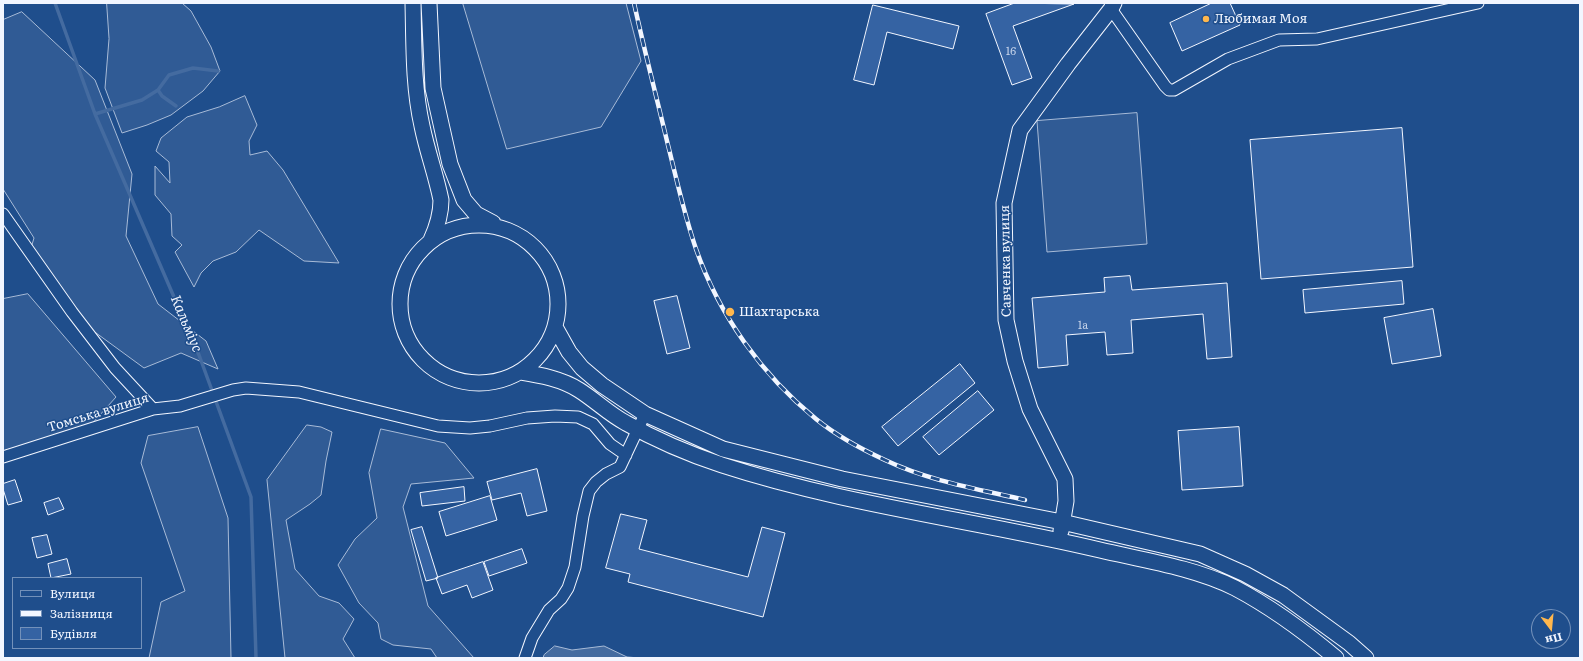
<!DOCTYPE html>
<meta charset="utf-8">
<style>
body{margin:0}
#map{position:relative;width:1583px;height:661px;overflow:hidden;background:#1f4e8c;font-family:Literata,serif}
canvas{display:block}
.frame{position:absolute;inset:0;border:4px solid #f2f6ff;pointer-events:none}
.legend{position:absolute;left:12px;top:577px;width:130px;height:72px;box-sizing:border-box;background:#1f4e8c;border:1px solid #7391ba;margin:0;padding:5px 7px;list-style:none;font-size:12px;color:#f2f6ff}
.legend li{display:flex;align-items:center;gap:8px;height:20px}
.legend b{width:20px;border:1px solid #7391ba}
.north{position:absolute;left:1531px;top:609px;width:40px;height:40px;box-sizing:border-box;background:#1f4e8c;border:1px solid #7391ba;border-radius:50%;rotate:164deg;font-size:11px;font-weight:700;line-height:16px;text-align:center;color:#f2f6ff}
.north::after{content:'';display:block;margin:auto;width:14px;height:18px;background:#ffb74d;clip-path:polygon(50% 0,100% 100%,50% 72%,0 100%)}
</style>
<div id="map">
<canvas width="1583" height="661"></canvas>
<div class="frame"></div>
<ul class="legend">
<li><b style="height:5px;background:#1f4e8c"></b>Вулиця</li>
<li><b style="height:5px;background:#f2f6ff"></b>Залізниця</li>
<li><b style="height:11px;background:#3563a3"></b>Будівля</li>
</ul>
<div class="north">Пн</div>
</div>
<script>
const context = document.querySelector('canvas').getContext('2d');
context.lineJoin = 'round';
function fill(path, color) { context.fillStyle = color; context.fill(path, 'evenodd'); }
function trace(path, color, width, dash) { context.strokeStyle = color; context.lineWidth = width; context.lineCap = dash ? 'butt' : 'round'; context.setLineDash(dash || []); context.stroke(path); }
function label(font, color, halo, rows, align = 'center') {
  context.font = font + ' Literata,serif'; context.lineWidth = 3; context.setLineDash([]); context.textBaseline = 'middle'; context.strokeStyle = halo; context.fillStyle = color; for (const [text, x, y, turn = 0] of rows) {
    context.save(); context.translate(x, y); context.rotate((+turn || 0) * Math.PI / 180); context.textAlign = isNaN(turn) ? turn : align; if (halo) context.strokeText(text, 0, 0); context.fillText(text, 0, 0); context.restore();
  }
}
const built = new Path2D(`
 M107,3H182L191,11L211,47L220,71L203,91L171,115L147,125L122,133L105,88L109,39Z
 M463,3H626L641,61L601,127L507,149Z
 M22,12L95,80L132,174L126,236L158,304L206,341L218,369L181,353L144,368L92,330L31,248L34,238L3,189V20Z
 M245,96L257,125L249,141L250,155L267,151L283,170L339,263L304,261L259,230L236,252L213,261L201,273L194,287L175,252L182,245L172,236L171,214L155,195V166L170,183L169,162L156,151L161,138L187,117L219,107Z
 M1137,113L1147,244L1047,252L1037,121Z
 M28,294L116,397L90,426L3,451V299Z
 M307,425L321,427L332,432L326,461L321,495L310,504L286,520L295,569L319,596L339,603L354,619L343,639L355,658H285L267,480Z
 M198,427L228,518L231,658H149L161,602L185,591L141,463L148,436Z
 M381,429L445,443L474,478L411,484L403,507L428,606L474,658H437L431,649L393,645L381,639L378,623L359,603L338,565L355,539L377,518L369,473Z`);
fill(built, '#305b95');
trace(built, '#a8bbd7', 1);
const water = new Path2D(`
 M555,646L572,650L604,646L627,657L640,658H543L544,655Z`);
fill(water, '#446ba0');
trace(water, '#a8bbd7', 1);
trace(new Path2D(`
 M55,3L95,114L199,355L251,497L256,658
 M158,90L162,96L176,106
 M95,114L142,100L158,90L169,75L193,68L218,71`), '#446ba0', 3.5);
const building = new Path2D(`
 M1015,3L1074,4L1013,26L1032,78L1012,85L986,14Z
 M1212,3H1230L1240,25L1182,51L1170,23Z
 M873,5L959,26L953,49L887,32L874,85L854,80Z
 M1402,128L1413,267L1261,279L1250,140Z
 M1130,276L1132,290L1227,283L1232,357L1207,359L1203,314L1131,320L1133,353L1107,355L1105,332L1066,335L1068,365L1038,368L1032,298L1105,292L1104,278Z
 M1402,281L1404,304L1305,313L1303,290Z
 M677,296L690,348L667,354L654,301Z
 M1433,309L1441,356L1392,364L1384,318Z
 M960,364L975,383L898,446L882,427Z
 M978,391L994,410L939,455L923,437Z
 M1239,427L1243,486L1182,490L1178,431Z
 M537,469L547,511L527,516L521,493L492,500L487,482Z
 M15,480L22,501L8,505L3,489V484Z
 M464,487L465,501L422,506L420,493Z
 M490,496L497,520L446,536L439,512Z
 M59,498L64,509L48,515L44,503Z
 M621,514L647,520L639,549L748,577L762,527L785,533L763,617L628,582L630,574L606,568Z
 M422,527L438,578L426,581L411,530Z
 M47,535L52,554L37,558L32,538Z
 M522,549L527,563L489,576L484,562Z
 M67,559L71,574L51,578L48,564Z
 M483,562L493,590L472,598L467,585L442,594L436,578Z`);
fill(building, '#3563a3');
trace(building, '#f2f6ff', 1);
const street = new Path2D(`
 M1111,9L1165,86L1169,90H1174L1228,59L1279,40L1317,39L1478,3
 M3,214L72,312L115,368L153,409
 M3,457L153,409L180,406L233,390L246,388L299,392L438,426L470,428L490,426L527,418L555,416L578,417L593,424L610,444L626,455
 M525,658L532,638L549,610L561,599L568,588L575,567L583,516L589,491L596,482L606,474L620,467L645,414`);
const secondary = new Path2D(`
 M413,3C414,44 413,86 422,126C427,151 436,175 441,200C441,215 437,227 431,240
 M429,3L433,88L450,164L464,200L476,214L493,223
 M400 304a79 79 0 1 1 158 0a79 79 0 1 1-158 0Z
 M555,327L569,352L582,368L602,385L645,414L723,449L842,479L1062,522L1200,554L1245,574L1283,595L1349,643L1366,658
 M521,372C540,375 562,379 579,390C595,400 609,414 626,423C656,440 689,454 722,465C845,505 974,520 1100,550C1143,560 1195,568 1235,588C1271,607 1305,632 1336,658
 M1061,531L1066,501L1065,479L1030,409L1015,361L1006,320L1004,203L1020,130L1068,64L1111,9L1114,3`);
trace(street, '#f2f6ff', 13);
trace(secondary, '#f2f6ff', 17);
trace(street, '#1f4e8c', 11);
trace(secondary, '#1f4e8c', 15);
const rail = new Path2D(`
 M634,3C644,49 656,95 667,141C676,177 684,214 696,249C719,315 762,375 816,419C837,436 861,449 885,460C929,481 978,489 1025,500`);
trace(rail, '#f2f6ff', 4.5);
trace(rail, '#1f4e8c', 3, [9]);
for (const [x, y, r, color] of [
 [1206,19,4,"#ffb74d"],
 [730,312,5,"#ffb74d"]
]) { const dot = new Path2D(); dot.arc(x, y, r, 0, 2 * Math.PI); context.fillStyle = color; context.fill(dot); trace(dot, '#1f4e8c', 1.5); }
label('11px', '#c3d1e8', null, [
 ["16",1011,52],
 ["1а",1083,326]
]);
label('13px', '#f2f6ff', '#1f4e8c', [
 ["Любимая Моя",1214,19],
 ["Шахтарська",739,312]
], 'left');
label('13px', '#f2f6ff', '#1f4e8c', [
 ["Савченка вулиця",1006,261,-91],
 ["Томська вулиця",98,413,-17]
]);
label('italic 14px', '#f2f6ff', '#1f4e8c', [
 ["Кальміус",186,324,67]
]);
</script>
